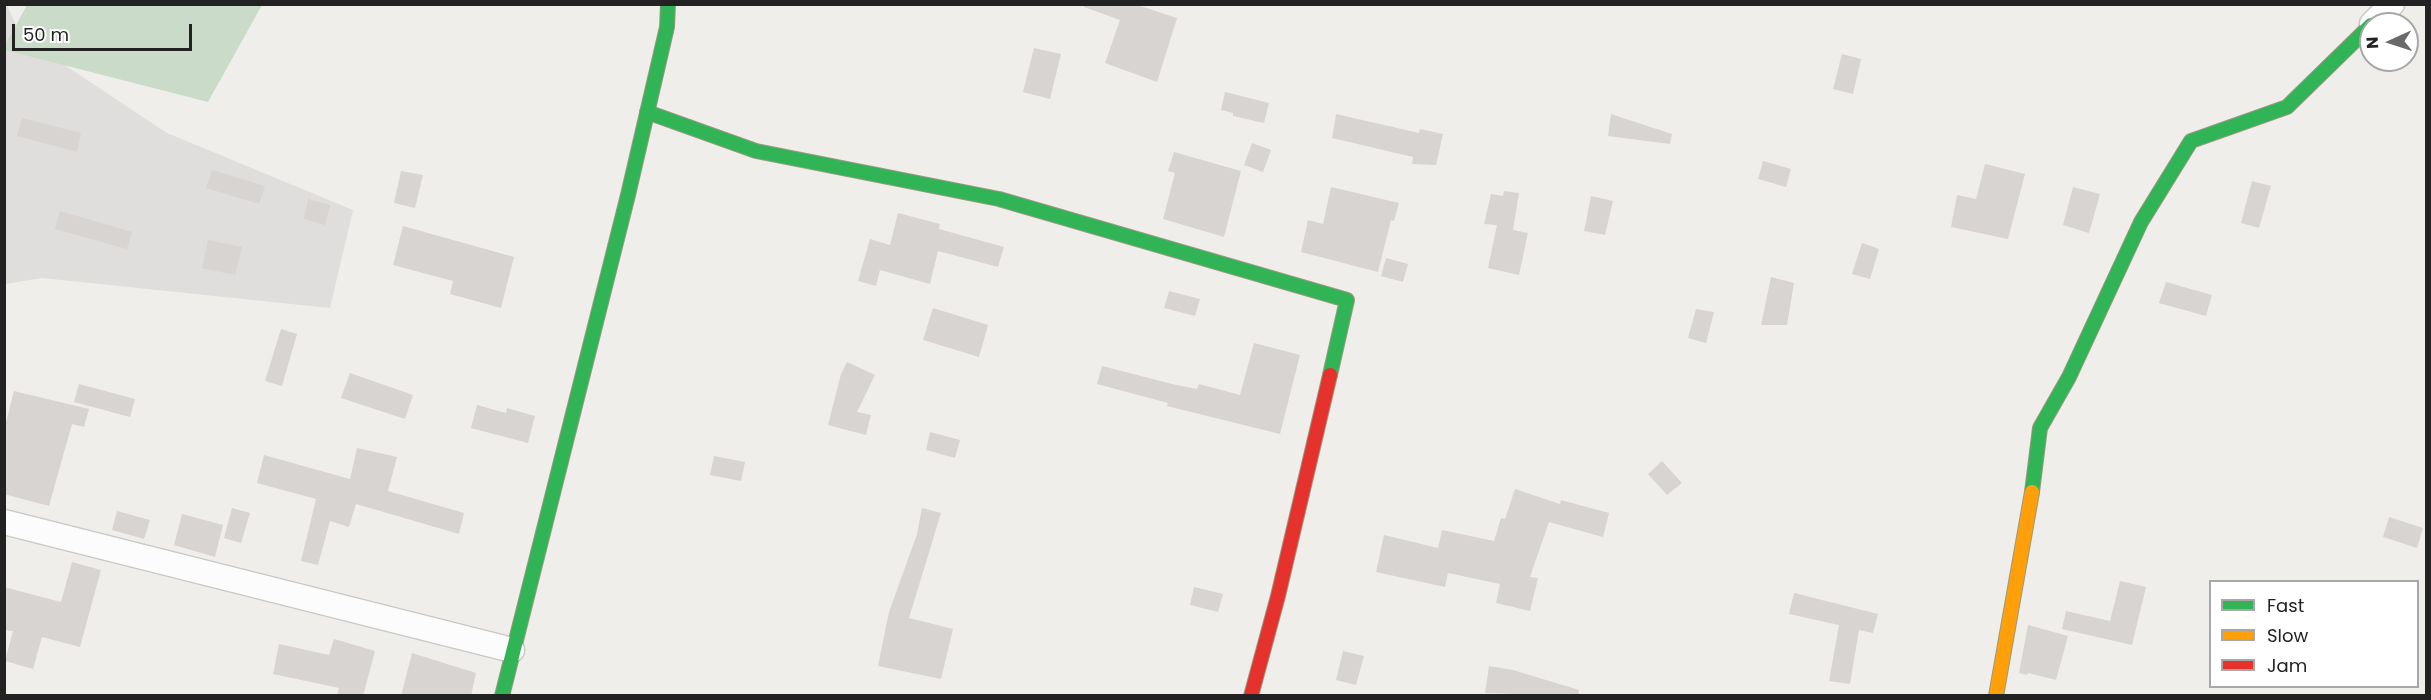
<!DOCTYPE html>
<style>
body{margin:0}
#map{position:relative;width:2431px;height:700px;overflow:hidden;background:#f0eeeb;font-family:Poppins,sans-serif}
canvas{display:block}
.frame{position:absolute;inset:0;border:6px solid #222;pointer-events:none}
.legend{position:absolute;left:2209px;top:580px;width:210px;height:108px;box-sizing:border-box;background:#fff;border:2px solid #a7a7a7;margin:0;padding:8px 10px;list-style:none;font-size:18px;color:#222}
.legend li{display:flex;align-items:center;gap:12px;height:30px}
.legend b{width:30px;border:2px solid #a7a7a7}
.north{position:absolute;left:2359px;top:12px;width:60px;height:60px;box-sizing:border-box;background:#fff;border:2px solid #a7a7a7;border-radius:50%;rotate:267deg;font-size:16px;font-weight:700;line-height:24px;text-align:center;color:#222}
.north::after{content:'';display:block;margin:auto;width:21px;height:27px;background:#6a6968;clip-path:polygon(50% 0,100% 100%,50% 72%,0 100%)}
.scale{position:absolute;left:12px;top:24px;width:180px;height:27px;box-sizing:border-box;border:3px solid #222;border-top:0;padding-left:8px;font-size:18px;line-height:21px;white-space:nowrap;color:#222;-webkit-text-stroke:4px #fff;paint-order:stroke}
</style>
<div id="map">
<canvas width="2431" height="700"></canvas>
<div class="frame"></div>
<ul class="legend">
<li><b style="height:8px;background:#30b455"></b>Fast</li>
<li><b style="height:8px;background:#ff9f0a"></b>Slow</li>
<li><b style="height:8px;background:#e5322d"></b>Jam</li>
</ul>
<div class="north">N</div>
<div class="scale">50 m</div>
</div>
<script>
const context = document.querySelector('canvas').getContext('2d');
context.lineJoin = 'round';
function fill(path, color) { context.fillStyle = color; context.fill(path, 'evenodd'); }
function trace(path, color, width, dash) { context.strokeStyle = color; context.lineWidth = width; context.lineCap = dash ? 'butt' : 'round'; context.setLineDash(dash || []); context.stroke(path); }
fill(new Path2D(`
 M5,5H7L21,36L167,133L353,210L330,308L42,278L5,284Z`), '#dfdedc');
fill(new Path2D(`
 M27,5V4L262,5L208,102L5,50V45Z`), '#cadbca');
fill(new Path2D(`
 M1084,4H1134L1177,18L1157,82L1105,63L1120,20L1084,7Z
 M1034,48L1061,54L1050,99L1023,92Z
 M1842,54L1861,59L1853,94L1833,89Z
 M1225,92L1269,103L1264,123L1233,116V113L1221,110Z
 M1336,114L1419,133L1420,129L1443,134L1436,165L1412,164L1413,157L1332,138Z
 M1611,114L1672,134L1670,144L1608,136Z
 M22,118L81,133L77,152L17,136Z
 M1252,143L1271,150L1263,172L1244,165Z
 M1174,152L1241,171L1224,237L1163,219L1175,173L1168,171Z
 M1763,161L1791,169L1786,187L1758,179Z
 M1985,164L2025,174L2008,239L1951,227L1957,195L1976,199Z
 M212,170L265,186L259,204L206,188Z
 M401,171L423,175L415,208L394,203Z
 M2252,181L2271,186L2259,228L2241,223Z
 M1331,187L1399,203L1394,221L1391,220L1378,272L1301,252L1308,220L1323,224Z
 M2073,187L2100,194L2089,233L2063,225Z
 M1504,191L1519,193L1513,230L1528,233L1519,275L1488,268L1497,225L1484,224L1491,194L1503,196Z
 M1591,196L1613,201L1605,235L1584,231Z
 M308,199L330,205L325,225L304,219Z
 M60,211L132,232L127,249L55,229Z
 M898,213L940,224L939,229L1004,247L998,267L938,251L930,284L880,270L876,286L858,281L870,239L890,245Z
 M403,226L514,257L501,308L450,294L453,281L393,265Z
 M208,240L242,247L235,275L202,268Z
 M1862,243L1879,249L1870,279L1852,274Z
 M1386,258L1408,264L1403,282L1381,276Z
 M1771,277L1794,283L1787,325H1761Z
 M2166,282L2212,295L2206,316L2159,303Z
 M1169,291L1200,299L1195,316L1164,308Z
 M933,308L988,325L979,357L923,340Z
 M1696,309L1714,312L1706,343L1688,338Z
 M281,329L297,334L282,386L265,381Z
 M1254,343L1300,355L1280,434L1167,406L1168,403L1097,384L1102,366L1172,384L1197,389L1199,384L1240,395Z
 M847,362L875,375L857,412L871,415L866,435L828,425L841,374Z
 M350,373L413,395L405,419L341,398Z
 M79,384L135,399L130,417L74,402Z
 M14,391L89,409L84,427L72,424L49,506L4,494V430Z
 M477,405L506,413L507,408L535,416L528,443L471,428Z
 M930,432L960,440L955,458L926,450Z
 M357,448L397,457L388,491L464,513L459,534L356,504L349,527L330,521L318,565L301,561L316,499L257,483L264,455L350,479Z
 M714,456L745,462L741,481L710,475Z
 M1662,461L1682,483L1667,495L1648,474Z
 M1515,489L1560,504L1561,500L1609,513L1603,537L1549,522L1530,577L1538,578L1530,611L1496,603L1500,584L1448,573L1445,587L1376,572L1384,535L1438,548L1442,530L1494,541L1501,518L1505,519Z
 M232,508L250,513L241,543L224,538Z
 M922,508L941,513L909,618L953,629L941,679L878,666L889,612L917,534Z
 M117,511L150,520L144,539L112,530Z
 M182,514L223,525L215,557L174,545Z
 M2389,517L2423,528L2417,548L2383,537Z
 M72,562L101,570L80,647L42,637L33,669L5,661L13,631L4,630V587L61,602Z
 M2120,581L2146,587L2132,645L2062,629L2066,611L2110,621Z
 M1194,587L1223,594L1218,612L1190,605Z
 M1794,593L1878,614L1873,633L1859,630L1850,684L1829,681L1839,625L1789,614Z
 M2028,625L2068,636L2056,680L2028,673L2027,675L2019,673Z
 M334,639L375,651L363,696H337L339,688L273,674L279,644L329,655Z
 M1343,651L1364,656L1356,685L1336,680Z
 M412,653L476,673L471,696H401Z
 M1489,666L1513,670L1579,690L1578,696L1485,693Z`), '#d7d4d2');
const street = new Path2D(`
 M2372,24L2392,4
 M4,522L512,650`);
const fast = new Path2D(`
 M647,112L756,151L999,199L1347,300L1330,375
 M2032,492L2040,428L2069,377L2141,222L2191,141L2287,107L2371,25
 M502,696L628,195L667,27L668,4`);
const slow = new Path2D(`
 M1996,696L2032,492`);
const jam = new Path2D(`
 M1251,696L1278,596L1330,375`);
trace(street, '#c9c8c7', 27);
trace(fast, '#999a82', 16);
trace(slow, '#999a82', 16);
trace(jam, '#999a82', 16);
trace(street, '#fdfcfc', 24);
trace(fast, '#30b455', 14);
trace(slow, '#ff9f0a', 14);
trace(jam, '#e5322d', 14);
</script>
